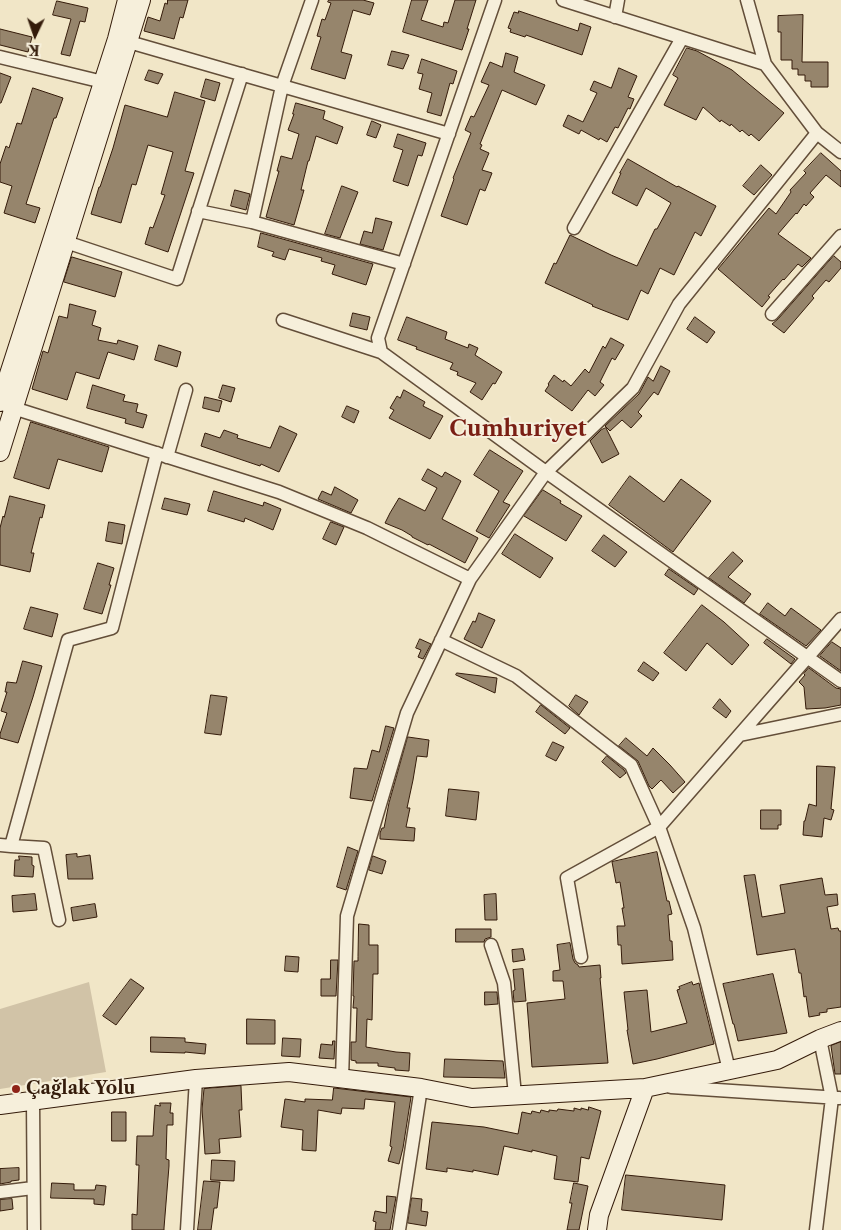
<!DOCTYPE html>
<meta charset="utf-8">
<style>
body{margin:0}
#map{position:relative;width:841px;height:1230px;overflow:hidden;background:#f1e6c7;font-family:"Libre Caslon Text",serif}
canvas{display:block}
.north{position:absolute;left:10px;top:10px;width:50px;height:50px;-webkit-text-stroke:4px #f6efdb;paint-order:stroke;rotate:183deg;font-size:14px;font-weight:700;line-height:20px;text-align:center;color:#341b0a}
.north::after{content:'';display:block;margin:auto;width:18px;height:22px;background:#341b0a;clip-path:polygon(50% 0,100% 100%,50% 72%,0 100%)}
</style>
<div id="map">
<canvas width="841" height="1230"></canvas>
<div class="north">K</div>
</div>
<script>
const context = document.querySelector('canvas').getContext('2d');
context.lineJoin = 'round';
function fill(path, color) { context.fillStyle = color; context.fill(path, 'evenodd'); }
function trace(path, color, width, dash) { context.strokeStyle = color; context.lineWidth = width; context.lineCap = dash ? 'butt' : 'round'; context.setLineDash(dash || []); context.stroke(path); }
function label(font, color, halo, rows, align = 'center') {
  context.font = font + ' "Libre Caslon Text",serif'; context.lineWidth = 4; context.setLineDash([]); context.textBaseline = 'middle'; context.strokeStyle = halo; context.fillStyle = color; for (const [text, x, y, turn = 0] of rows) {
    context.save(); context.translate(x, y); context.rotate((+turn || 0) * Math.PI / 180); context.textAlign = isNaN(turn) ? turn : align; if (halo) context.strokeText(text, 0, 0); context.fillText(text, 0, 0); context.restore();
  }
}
fill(new Path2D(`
 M89,982L106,1072L0,1089V1009Z`), '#d1c3a7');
const building = new Path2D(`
 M168,0H188L183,18L180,17L174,39L144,31L148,17L160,21L165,3L167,4Z
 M329,0H363L374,3L370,15L353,10L341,52L352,55L345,79L311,69L321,37L317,36L322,19L325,20L331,3L328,2Z
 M412,0H428L421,20L443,27L444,22L448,23L455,0H476L467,29H469L462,50L403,32Z
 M57,1L88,8L85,22L80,21L70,56L61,54L71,19L53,15Z
 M519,11L578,31L580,23L591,27L582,55L526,35L525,37L510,32L511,29L508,28L514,12L518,13Z
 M803,15L802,62H828V87H811V81H805V75H798V69H792V60H781V32H778V16Z
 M0,29L32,37L28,52L0,45Z
 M687,48L697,51L732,70L784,113L759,141L751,134L749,136L742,130L740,132L731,124L730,126L721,120L720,122L703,107L696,120L664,105L678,78L673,75Z
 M392,51L409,55L403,69L388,65Z
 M506,53L518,57L514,72L545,85L536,105L502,90L480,144L482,145L480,149L489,153L482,170L492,173L485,191L480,189L467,225L441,216L454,179L453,178L471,133L465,130L471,116L474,117L489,85L481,82L490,62L502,67Z
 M422,59L457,71L453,84L450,83L441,116L427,112L432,93L419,89L423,74L418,73Z
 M619,68L637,76L628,97L634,99L630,109L628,108L618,128L615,127L607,142L600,138L599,140L581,130L579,134L563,126L568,115L583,122L597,93L590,90L594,81L611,88Z
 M149,70L163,74L158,84L145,80Z
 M0,73L11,77L1,103H0Z
 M206,79L220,83L215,101L201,97Z
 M33,88L63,98L56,118H54L26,204L40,208L35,223L4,213L12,186L0,182V164L6,146L9,148L17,123L21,124Z
 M175,92L205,101L185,171L194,173L168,252L145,244L150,227L153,228L165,195L161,194L173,152L148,145L136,185L132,184L121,223L91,214L99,187H100L113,148L125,105L167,117Z
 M296,103L325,111L323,119L343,127L337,144L316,136L309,161H308L301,190H304L294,225L266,217L279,171H277L281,156L292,159L299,134L288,130L294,114H293Z
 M372,121L381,125L376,138L367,135Z
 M398,134L426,143L422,156L418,155L408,186L393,181L403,150L394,147Z
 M821,153L841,171V187L826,175L810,193L814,197L806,206L804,204L797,214L796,213L778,234L811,258L802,267L798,264L784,280L783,279L768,296L770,297L762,307L718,269L769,208L776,214L791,192L790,190L806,173L804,171Z
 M628,159L677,187L678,186L716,206L701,236L695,232L674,275L660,268L648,294L641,290L628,320L592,306L593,305L545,283L554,263L556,264L570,235L611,255L637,266L655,229H657L671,203L646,188L637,206L612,193L621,173H620Z
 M761,165L772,175L754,195L743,186Z
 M342,186L358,192L340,238L325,234Z
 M235,190L250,194L246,210L231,206Z
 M376,218L392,222L383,250L360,244L364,231L372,233Z
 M261,233L373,264L366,285L332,274L335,265L321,261L322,258L289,249L285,260L272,256L274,252L258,247Z
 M834,256L841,262V268L829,282L826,280L812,296L814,298L784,333L772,324L778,319Z
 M72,257L122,272L115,297L64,282Z
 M70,304L96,311L92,325L101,328L98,340L117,344L118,340L138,346L134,360L108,352L99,379L76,372L67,400L32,389L43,351L48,353L59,316L67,318Z
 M353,313L370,317L367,330L350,326Z
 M407,317L447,332L445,339L468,348L469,344L478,348L475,355L502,372L495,384L493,383L482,400L470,392L476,383L457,375L458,372L450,369L453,363L416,349L417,347L398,340Z
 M695,317L715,332L707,343L687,329Z
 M611,338L624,345L615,360L612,358L600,382L604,385L595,396L588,390L572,411L545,391L549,385L548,384L554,375L563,382L564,380L571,386L585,369L589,373L603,346L605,348Z
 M159,345L181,352L177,367L155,360Z
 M661,366L670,371L658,395L654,392L638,412L642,416L631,428L622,420L610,431L605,426L639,394L648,377L653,381Z
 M93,385L125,395L123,401L138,404L136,412L147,415L143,428L125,423L126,419L87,408Z
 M223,385L235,388L231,402L219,398Z
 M404,390L425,402L423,406L443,416L430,439L389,418L394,410L390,408L397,396L400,398Z
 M205,397L222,401L219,412L203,408Z
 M347,406L359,411L354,423L342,417Z
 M31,422L109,447L102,472L58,459L49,489L14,478Z
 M280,426L297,434L279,472L261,464L260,466L201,446L205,433L220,438L224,430L238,435L237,438L270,448Z
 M606,428L619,454L602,463L590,441L601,430Z
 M490,450L523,471L503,502L510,505L489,538L476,531L499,491L474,475Z
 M428,469L442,477L445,472L461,481L442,519L478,538L465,563L429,544L428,545L412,537V536L402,530L385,523L390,513L399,498L425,511L437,488L422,480Z
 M630,476L664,502L681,479L711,501L673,552L609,505Z
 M335,487L358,500L351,513L318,499L322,491L331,495Z
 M543,490L561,501L560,503L582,516L566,541L524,516Z
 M214,491L263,506L264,502L281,509L273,530L245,518L244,522L208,511Z
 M10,496L45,505L42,518L40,517L31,553H34L30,572L0,565V528L3,516L4,517Z
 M165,498L190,504L187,515L162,509Z
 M109,522L125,525L122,544L106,541Z
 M331,522L344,527L336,545L323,539Z
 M515,534L553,558L540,578L502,554Z
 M604,535L627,552L615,567L592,551Z
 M733,552L743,561L728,577L751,594L744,603L709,578Z
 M98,563L114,568L109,585H111L102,614L84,609Z
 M669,569L698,589L694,595L665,575Z
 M768,603L785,616L791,608L821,630L806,646L760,614Z
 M702,605L724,622L749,645L732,665L707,643L686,671L664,653Z
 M31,607L58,614L52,637L24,629Z
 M479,613L495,620L482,648L464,639L473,621L475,622Z
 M420,639L431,644L423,659L418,657L421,650L416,648Z
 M767,639L795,659L791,664L764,643Z
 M832,642L841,648V671L820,656Z
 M23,661L42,666L33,697L18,743L0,738V734L7,713L1,711L7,692H5L7,682L16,683Z
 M644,662L659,673L653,681L638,671Z
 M809,668L836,688L841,689V705L825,708L806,709L804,687L799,682L805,675L804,674Z
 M457,673L497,678L495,693L456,675Z
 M211,695L227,697L221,735L205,733Z
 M576,695L588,702L579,715L569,706Z
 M720,699L731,711L726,718L713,708Z
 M541,705L570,728L565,734L536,712Z
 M386,726L394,728L372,801L350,798L354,768L367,769L372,750L379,752Z
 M408,737L429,740L427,757L417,756L413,780L407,808H410L406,827L415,828L414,841L380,839V833L382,828H384L389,803Z
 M626,738L647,756L653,748L670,765L685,782L673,793L661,780L652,789L649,786L638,761L619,746Z
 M553,742L564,747L556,761L546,756Z
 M607,756L624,770L626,773L620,778L602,762Z
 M817,766L835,767L831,809L834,810L831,820L824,818L822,837L803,835L804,821H805L809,804L816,806Z
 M449,789L479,792L476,820L446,816Z
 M761,810H781V825H778V829H761Z
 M348,847L358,851L346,890L337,887Z
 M657,852L667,901H669L672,914L668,915L670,941H672L673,960L622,964L621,945H618L617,926H625L622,908H624L620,882L616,883L612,862Z
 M77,854V857L90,855L93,879H68L66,855Z
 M19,856L32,857V865L34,866L33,877L14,876L15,860H19Z
 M373,856L386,861L382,874L369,870Z
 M755,875L762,917L785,913L780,885L822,878L825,895L837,894L838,905L827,907L831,929L838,928L839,931H841V1007L827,1009V1012L819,1013L820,1015L809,1017L806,996L804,997L801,973H799L795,949L757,955L744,876Z
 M35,894L37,910L13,912L12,896Z
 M496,894L497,920H485L484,895Z
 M95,904L97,917L73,921L71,908Z
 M359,924L369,925V945H378V974H373L372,1020L367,1019L366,1047L396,1052L410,1053L409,1071L395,1070V1068L378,1066V1063H356V1061L351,1060V1042H356L357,1008H353L354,996H353L354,961H358V957Z
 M456,929H491V937L485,939L484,942H456Z
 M570,943L573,959L575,963L578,965L579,967L600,965L601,978H600L608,1063L532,1067L527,1003L565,999L563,981H553V971L560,970L557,945Z
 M523,949L525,960L513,962L512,950Z
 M286,956L299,957L298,972L285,971Z
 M331,960H338L336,996H321V979H330Z
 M523,969L526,1001L514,1002L513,991L515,990L513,970Z
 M773,974L787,1033L738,1041L734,1024H733L723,984Z
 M131,979L144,988L116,1025L103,1016Z
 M692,982L693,985L699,983L714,1044L657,1059L633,1064L627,1030H628L624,992L647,990L651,1032L687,1023L677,990L680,989L679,987Z
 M485,992H497L498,1004L485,1005Z
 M247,1019L275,1020V1044H247Z
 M151,1037L185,1038V1042L206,1044L205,1054L185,1052V1053L151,1052Z
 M283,1038L301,1039L300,1057L282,1056Z
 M333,1041H335L334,1059L319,1058L321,1044L332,1045Z
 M841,1042V1074H835L831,1046Z
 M445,1059L503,1061L505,1078L444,1077Z
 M241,1086L242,1110H239L241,1137L219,1139L220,1153L205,1154L202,1109L204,1089Z
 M334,1088L411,1097L403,1148L399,1164L388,1161L392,1147L390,1146L395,1102L365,1099L364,1109L342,1108L341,1114L318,1110L316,1151L302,1150L303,1130L281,1127L285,1099L305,1102V1099L332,1100Z
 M160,1103H171L170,1113H173V1125H167L166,1159L169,1160V1166L164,1228V1230H132V1214L137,1215L139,1165H136L137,1136H153L155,1105L160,1106Z
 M589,1107L601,1111L589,1159L581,1157L578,1182L554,1179L557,1156L532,1150V1152L504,1146L498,1175L473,1170V1172L447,1168V1172L426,1169L432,1122L484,1127L518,1134L522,1112L531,1114L532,1111L540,1113L541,1110L549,1112V1110L557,1111L558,1109L574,1111V1108L581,1110V1108L588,1110Z
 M112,1112H126V1141H112Z
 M212,1160L235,1161L234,1181L211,1180Z
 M19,1168V1180L11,1181V1182L0,1184V1169Z
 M626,1175L725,1185L722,1220L622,1210Z
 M204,1181L220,1182L217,1208H214L211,1230H198Z
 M52,1183L74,1184V1190H95L96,1185L106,1186L104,1205L94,1204V1199L51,1198Z
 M574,1183L588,1186L579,1230H567L572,1203H570Z
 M387,1196L396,1197L390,1230H375L376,1222L373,1221L375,1211L386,1213Z
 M412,1198L422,1199L421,1211L428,1212L426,1226L408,1223Z
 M12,1199L13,1209L0,1211V1200Z`);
fill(building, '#96856c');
trace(building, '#341b0a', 1);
const street = new Path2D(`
 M495,0L378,338L381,352L546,472L841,681
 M563,0L765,64
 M747,0L765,64L817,133L841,152
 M615,17L618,0
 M122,40L449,134
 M0,57L103,82
 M198,211L252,222L404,264
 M252,222L282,86L312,0
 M574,228L682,38
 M57,239L177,279L242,74
 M772,314L841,236
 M283,320L381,352
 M7,406L279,492L367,528L470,579
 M167,457L186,390
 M441,640L516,676L631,765L659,827L694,928L729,1070
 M740,735L841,714
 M0,845L11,846L68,640L112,628L157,453
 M11,846L44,848L59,920
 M491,945L504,983L515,1095
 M581,957L567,878L659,827L841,619
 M342,1079L347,916L407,713L470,579L546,472L633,388L679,304L817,133
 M671,1087L839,1098
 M33,1101L34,1230
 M0,1192L33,1188
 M187,1230L196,1079
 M399,1230L421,1088
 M816,1230L832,1098L820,1039`);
const secondary = new Path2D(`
 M0,402L117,39L127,0
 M0,452L141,0
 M0,1105L196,1079L289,1072L421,1088L472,1098L645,1088L777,1060L820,1039L841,1031
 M597,1230L599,1215L645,1088`);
trace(street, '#634e39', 15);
trace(secondary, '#341b0a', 20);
trace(street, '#f6efdb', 12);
trace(secondary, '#f6efdb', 18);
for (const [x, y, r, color] of [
 [16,1089,5,"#8f2418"]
]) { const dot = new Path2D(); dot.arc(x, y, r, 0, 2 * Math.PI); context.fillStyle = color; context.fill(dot); trace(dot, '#f6efdb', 2); }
label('bold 18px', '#341b0a', '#f6efdb', [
 ["Çağlak Yolu",26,1089]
], 'left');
label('bold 22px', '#7a1f14', '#f6efdb', [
 ["Cumhuriyet",518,430]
]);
</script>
